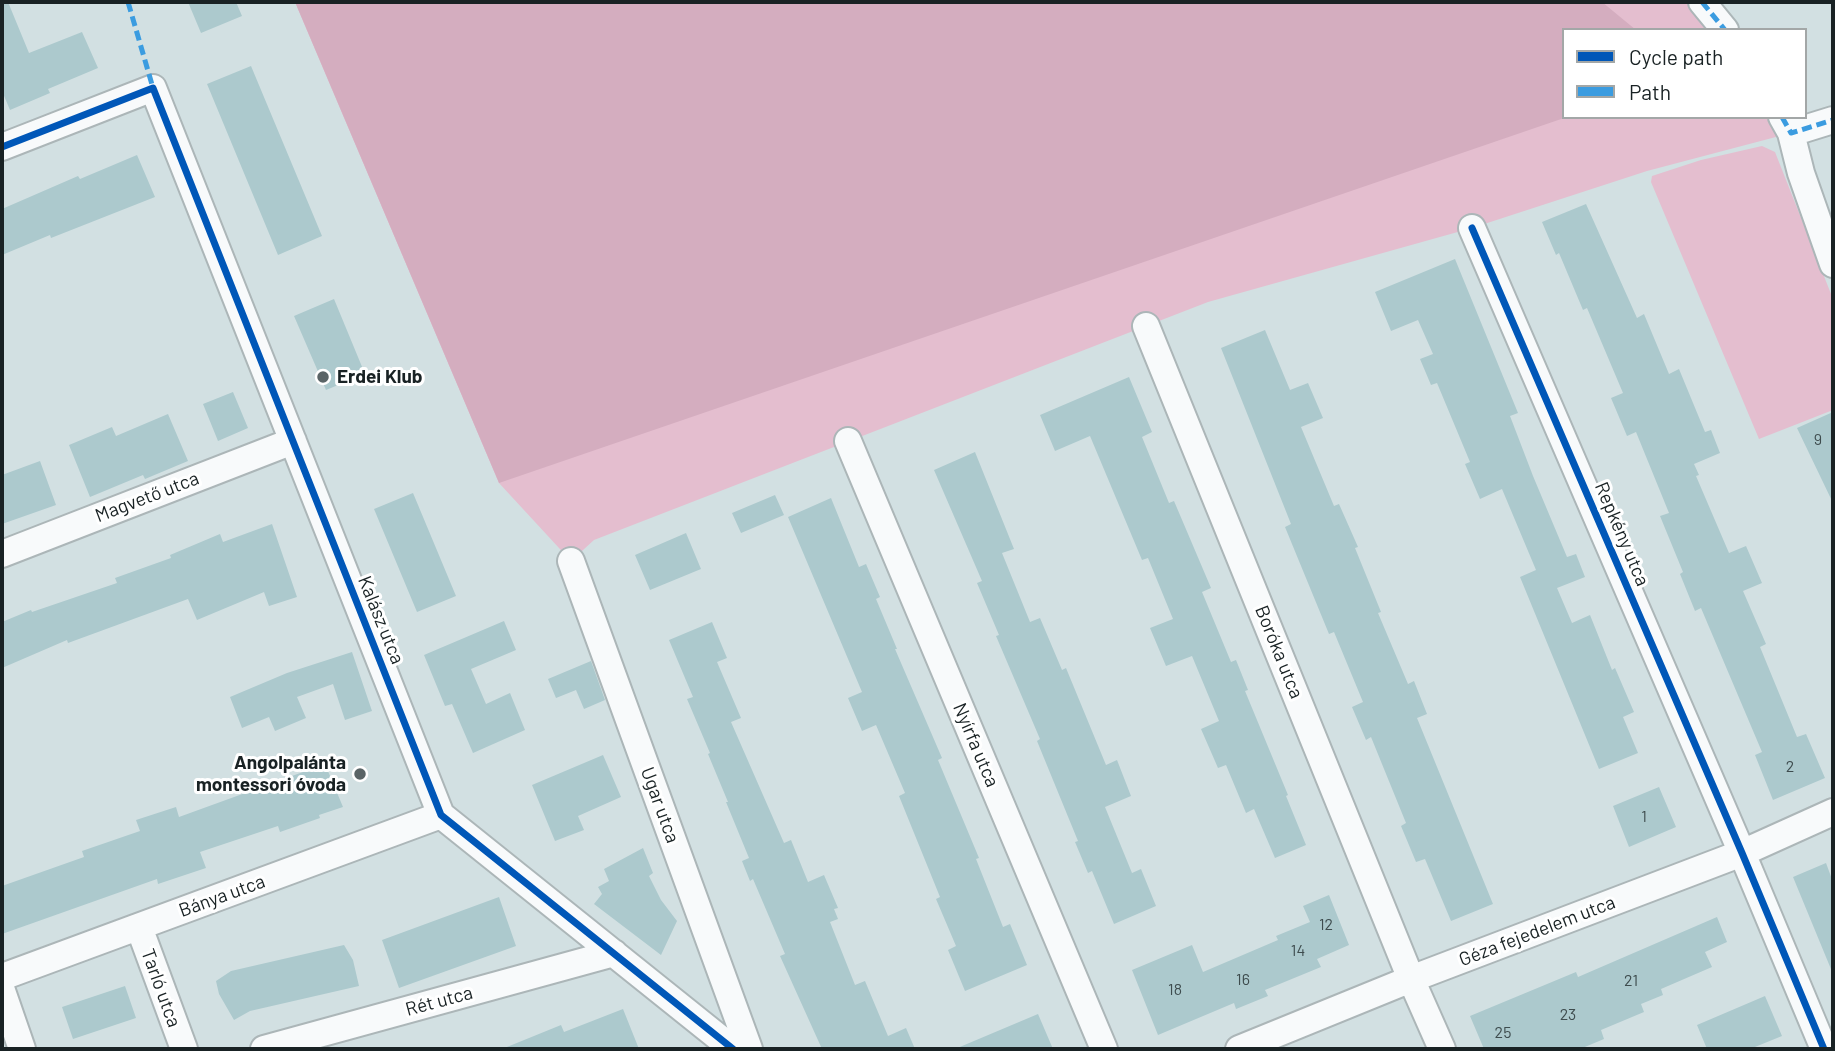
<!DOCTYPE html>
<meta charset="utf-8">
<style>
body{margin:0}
#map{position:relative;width:1835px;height:1051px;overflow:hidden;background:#d2e0e2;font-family:Barlow,sans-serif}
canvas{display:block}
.frame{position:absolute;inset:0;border:4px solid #192224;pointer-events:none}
.legend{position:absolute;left:1562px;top:28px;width:245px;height:91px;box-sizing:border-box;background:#fff;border:2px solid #a3a7a7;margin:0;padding:9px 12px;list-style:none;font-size:21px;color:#192224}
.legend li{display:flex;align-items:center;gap:14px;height:35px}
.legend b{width:35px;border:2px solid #a3a7a7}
</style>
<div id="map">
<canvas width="1835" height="1051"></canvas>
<div class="frame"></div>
<ul class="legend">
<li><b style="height:9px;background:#0057b8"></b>Cycle path</li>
<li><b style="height:9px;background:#3b9ce0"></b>Path</li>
</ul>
</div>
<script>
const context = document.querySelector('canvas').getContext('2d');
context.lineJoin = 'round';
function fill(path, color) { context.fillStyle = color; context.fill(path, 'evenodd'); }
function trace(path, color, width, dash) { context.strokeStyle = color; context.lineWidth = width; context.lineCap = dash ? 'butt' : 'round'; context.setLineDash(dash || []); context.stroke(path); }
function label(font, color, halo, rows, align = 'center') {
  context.font = font + ' Barlow,sans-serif'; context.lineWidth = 6; context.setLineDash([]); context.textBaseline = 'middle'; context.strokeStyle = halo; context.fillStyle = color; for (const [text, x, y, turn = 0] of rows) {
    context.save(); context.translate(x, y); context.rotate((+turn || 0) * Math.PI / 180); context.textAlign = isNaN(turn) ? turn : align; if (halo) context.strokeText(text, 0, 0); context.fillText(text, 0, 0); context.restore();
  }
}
fill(new Path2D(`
 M295,2H1702L1725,30H1564V117H1782L1791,133L1647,171L1472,228L1208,302L594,540L571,561L499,483Z
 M1762,146L1775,152L1833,299V410L1759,439L1651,182L1652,176L1701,160Z`), '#e4becf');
fill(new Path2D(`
 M295,2H1602L1636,30H1564V117H1567L499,483Z`), '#d4adbf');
fill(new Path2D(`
 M2,2H8L29,53L82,32L98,68L48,89L50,93L10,110L2,91Z
 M188,2H236L242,16L201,33Z
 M251,66L322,236L278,255L207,84Z
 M137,155L155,197L51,238L50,235L2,255V209L78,176L80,179Z
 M1586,204L1637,318L1644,314L1669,374L1679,369L1705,432L1711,430L1720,453L1694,464L1699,475L1696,476L1729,553L1746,546L1762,583L1743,591L1766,644L1760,647L1797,737L1806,734L1825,778L1773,800L1755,755L1762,752L1701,608L1695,611L1680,574L1683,572L1660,516L1669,513L1636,432L1627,436L1611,398L1623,393L1587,308L1583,310L1559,253L1556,255L1542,222Z
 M1455,259L1518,413L1510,416L1533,476L1567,557L1576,554L1585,577L1557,588L1572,623L1590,615L1612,670L1615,668L1634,712L1623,717L1638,753L1599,769L1520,577L1536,570L1502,489L1480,499L1465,464L1470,462L1437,383L1431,385L1420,359L1433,354L1418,320L1391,331L1375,292Z
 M334,299L365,374L326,390L294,316Z
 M1265,330L1290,390L1308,383L1323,418L1301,427L1334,506L1339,504L1358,547L1355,548L1381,612L1378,613L1408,684L1414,681L1427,714L1417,718L1493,904L1451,921L1425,859L1416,862L1401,826L1406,823L1371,737L1366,740L1352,707L1363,702L1334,632L1329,634L1285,527L1291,524L1221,348Z
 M1129,377L1152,432L1142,437L1169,503L1174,501L1211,588L1202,592L1231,662L1236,660L1248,690L1245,691L1288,795L1286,796L1306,845L1275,858L1254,809L1246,813L1226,765L1218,768L1201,729L1219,721L1192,656L1166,666L1150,628L1173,619L1148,558L1142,560L1090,436L1055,451L1040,415Z
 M233,392L248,428L218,441L203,404Z
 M1833,412V503L1797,428Z
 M168,414L188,461L145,479L143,475L90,497L69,445L112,427L116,436Z
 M975,452L1014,549L1002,553L1030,622L1040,618L1062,670L1066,668L1106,765L1117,760L1131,796L1105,807L1132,873L1141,869L1156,906L1114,924L1092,871L1088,873L1075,842L1078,841L1037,741L1040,739L996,636L999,635L977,583L982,581L934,470Z
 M40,461L56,505L2,524V475Z
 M413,493L456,596L417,612L374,509Z
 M775,495L784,515L741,533L732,513Z
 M831,498L859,567L866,564L880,597L876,599L897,649H895L942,758L938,760L979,858L976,859L1003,927L1010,924L1027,965L965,991L948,950L956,946L936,899L940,897L899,796L905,793L876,725L862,731L848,698L862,692L788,517Z
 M272,524L297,597L269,606L264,592L197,620L188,599L68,643L67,640L2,668V622L31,610L32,612L117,583L115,578L171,558L170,555L220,534L223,542Z
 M686,533L701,569L650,590L635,555Z
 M504,621L516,650L471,669L486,704L510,693L525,730L473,753L452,704L445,706L424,655Z
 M712,622L727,658L717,662L741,718L731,722L784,843L791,840L808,882L824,875L838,908L834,909L838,919L830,922L855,985L865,981L888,1036L906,1028L915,1049H822L780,956L785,954L753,879L750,881L742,861L749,858L726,802H728L708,754L710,753L687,699L693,697L669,640Z
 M352,652L372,711L345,720L333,684L297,697L306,718L275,731L269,717L242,728L230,697L287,673Z
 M591,661L605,700L584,709L576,690L556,698L548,679Z
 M603,755L621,797L578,816L584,830L555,841L532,785Z
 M325,764L343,807L319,815L320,818L280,832L278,826L200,852L206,868L158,884L157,879L2,934V886L84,857L82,851L140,831L136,820L176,807L179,817Z
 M1659,787L1676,827L1629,847L1613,806Z
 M643,848L653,873L649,876L661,900L677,921L661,955L594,904L602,894L598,887L609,881L604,869Z
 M1826,863L1833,882V974L1793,877Z
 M1329,895L1349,945L1317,959L1321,967L1265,990L1268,996L1236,1009L1234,1003L1158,1035L1132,970L1192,945L1203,972L1278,940L1276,936L1310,922L1303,906Z
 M499,897L516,946L399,988L382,940Z
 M1717,917L1727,942L1705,952L1712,967L1661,989L1663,995L1641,1004L1644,1012L1601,1030L1604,1039L1580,1049H1484L1470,1016L1576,972L1578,977Z
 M344,945L353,960L359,986L250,1011L234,1020L219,994L216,981L231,971Z
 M125,986L136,1018L73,1039L62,1007Z
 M1765,996L1782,1036L1750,1049H1707L1697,1025Z
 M623,1009L639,1049H502L561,1025L564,1032Z
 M1038,1014L1053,1049H955Z`), '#acc9cd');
const minor = new Path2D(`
 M1702,2L1725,30
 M1782,117L1791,133L1801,173L1833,264
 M1791,133L1833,120
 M2,147L153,88L441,815L733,1049
 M1472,228L1742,853L1824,1049
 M1146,326L1411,979L1442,1049
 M848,441L1104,1049
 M2,554L293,441
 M571,561L749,1049
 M139,927L184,1049
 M2,977L441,815
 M2,991L22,1049
 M264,1049L614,953
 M1239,1049L1411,979L1742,853L1833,812`);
trace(minor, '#acb6b8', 30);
trace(minor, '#f8fafb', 26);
trace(new Path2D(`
 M128,2L153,88
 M1702,2L1725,30
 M1782,117L1791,133L1833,120`), '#3b9ce0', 5, [10, 5]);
trace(new Path2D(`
 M2,147L153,88L441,815L733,1049
 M1472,228L1742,853L1824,1049`), '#0057b8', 7);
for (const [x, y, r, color] of [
 [323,377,7,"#5a6466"],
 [360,774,7,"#5a6466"]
]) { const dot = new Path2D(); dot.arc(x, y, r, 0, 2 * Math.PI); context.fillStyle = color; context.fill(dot); trace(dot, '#fff', 2.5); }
label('16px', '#3e4c4e', null, [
 ["9",1818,440],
 ["2",1790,767],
 ["1",1644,817],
 ["12",1326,925],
 ["14",1298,951],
 ["16",1243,980],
 ["21",1631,981],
 ["18",1175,990],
 ["23",1568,1015],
 ["25",1503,1033]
]);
label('bold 19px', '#192224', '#fff', [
 ["Erdei Klub",337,377],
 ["Angolpalánta",346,763,"right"],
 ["montessori óvoda",346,785,"right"]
], 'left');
label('19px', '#192224', '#fff', [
 ["Magvető utca",147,497,-21],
 ["Repkény utca",1622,534,67],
 ["Kalász utca",381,620,68],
 ["Boróka utca",1279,652,68],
 ["Nyírfa utca",976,745,67],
 ["Ugar utca",660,805,70],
 ["Bánya utca",222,896,-20],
 ["Géza fejedelem utca",1537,931,-21],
 ["Tarló utca",161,988,70],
 ["Rét utca",439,1001,-15]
]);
</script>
